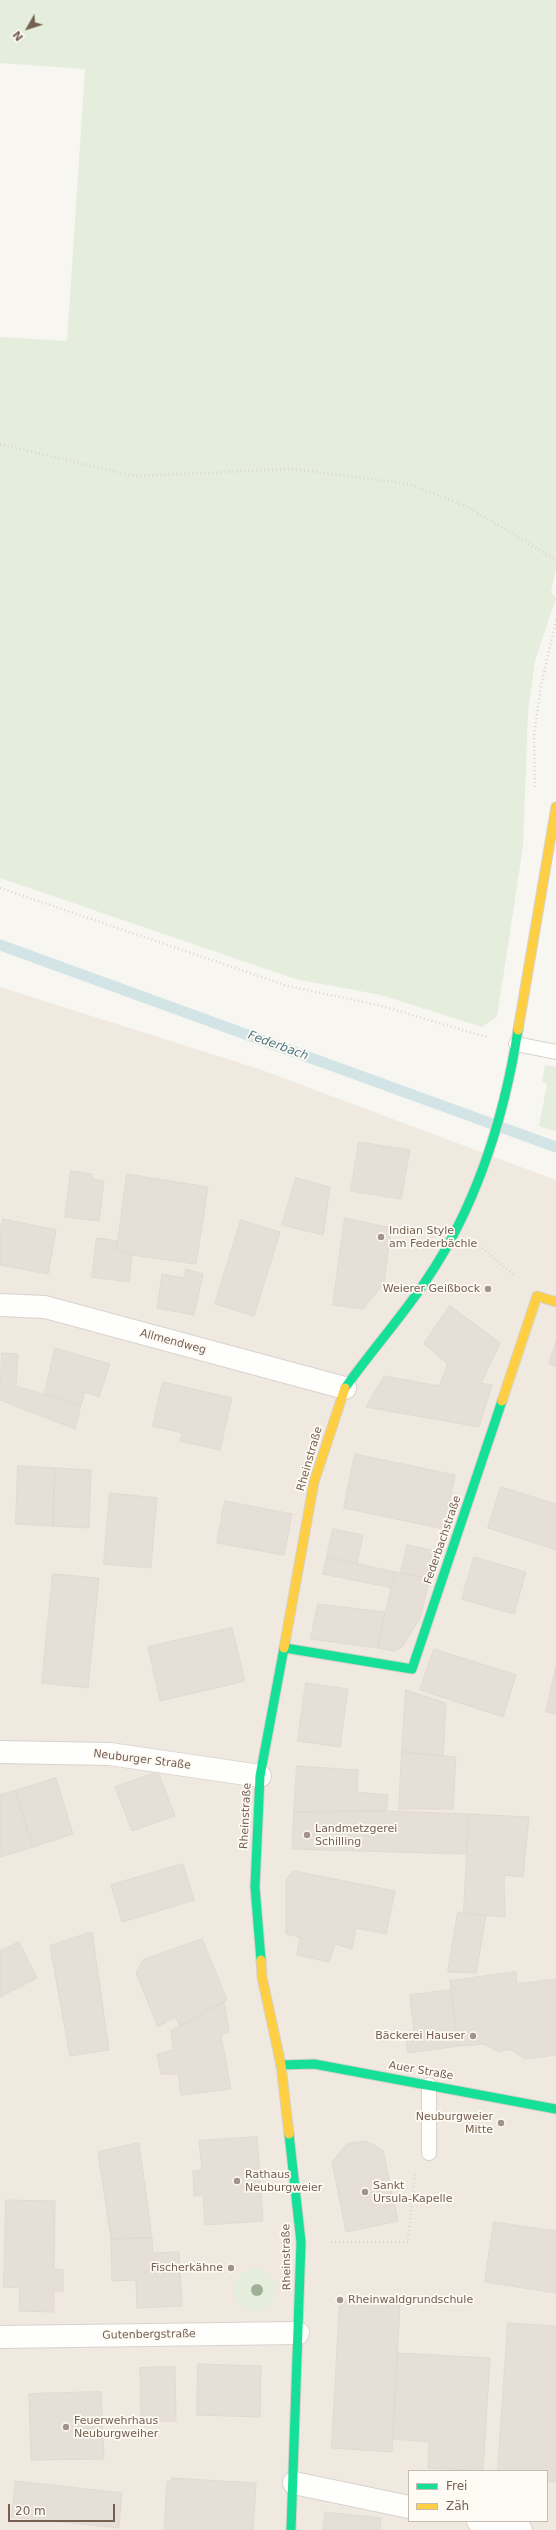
<!DOCTYPE html>
<meta charset="utf-8">
<style>
body{margin:0}
#map{position:relative;width:556px;height:2530px;overflow:hidden;background:#f8f6f1;font-family:"DejaVu Sans",sans-serif}
canvas{display:block}
.legend{position:absolute;left:408px;top:2470px;width:140px;height:52px;box-sizing:border-box;background:#fefaf4;border:1px solid #c7bcb3;margin:0;padding:5px 7px;list-style:none;font-size:12px;color:#756052}
.legend li{display:flex;align-items:center;gap:8px;height:20px}
.legend b{width:20px;border:1px solid #c7bcb3}
.north{position:absolute;left:8px;top:8px;width:40px;height:40px;-webkit-text-stroke:3px #fefaf4;paint-order:stroke;rotate:231deg;font-size:11px;font-weight:700;line-height:16px;text-align:center;color:#756052}
.north::after{content:'';display:block;margin:auto;width:14px;height:18px;background:#756052;clip-path:polygon(50% 0,100% 100%,50% 72%,0 100%)}
.scale{position:absolute;left:8px;top:2504px;width:107px;height:18px;box-sizing:border-box;border:2px solid #756052;border-top:0;padding-left:5px;font-size:12px;line-height:14px;white-space:nowrap;color:#756052;-webkit-text-stroke:3px #fefaf4;paint-order:stroke}
</style>
<div id="map">
<canvas width="556" height="2530"></canvas>
<ul class="legend">
<li><b style="height:5px;background:#16e098"></b>Frei</li>
<li><b style="height:5px;background:#ffcf43"></b>Zäh</li>
</ul>
<div class="north">N</div>
<div class="scale">20 m</div>
</div>
<script>
const context = document.querySelector('canvas').getContext('2d');
context.lineJoin = 'round';
function fill(path, color) { context.fillStyle = color; context.fill(path, 'evenodd'); }
function trace(path, color, width, dash) { context.strokeStyle = color; context.lineWidth = width; context.lineCap = dash ? 'butt' : 'round'; context.setLineDash(dash || []); context.stroke(path); }
function label(font, color, halo, rows, align = 'center') {
  context.font = font + ' "DejaVu Sans",sans-serif'; context.lineWidth = 3.5; context.setLineDash([]); context.textBaseline = 'middle'; context.strokeStyle = halo; context.fillStyle = color; for (const [text, x, y, turn = 0] of rows) {
    context.save(); context.translate(x, y); context.rotate((+turn || 0) * Math.PI / 180); context.textAlign = isNaN(turn) ? turn : align; if (halo) context.strokeText(text, 0, 0); context.fillText(text, 0, 0); context.restore();
  }
}
fill(new Path2D(`
 M0,987L259,1069L556,1180V2530H0ZM409,2471H547V2521H409Z`), '#f0e9e0');
fill(new Path2D(`
 M0,0H556V569L551,592L556,598L535,661L528,712L523,847L497,1017L482,1027L381,995L295,979L0,878V337L67,341L85,69L0,63Z
 M545,1065L556,1067V1132L539,1126L547,1084L542,1082Z
 M234 2290a21 21 0 1 1 42 0a21 21 0 1 1-42 0Z`), '#e5eedd');
trace(new Path2D(`
 M0,945L556,1147`), '#d3e4e7', 11);
const building = new Path2D(`
 M359,1142L410,1150L401,1199L351,1191Z
 M71,1171L92,1174V1179L104,1181L99,1221L65,1217Z
 M127,1174L208,1187L196,1264L132,1255L117,1250Z
 M296,1178L330,1187L323,1235L282,1225Z
 M345,1218L391,1228L384,1283L363,1309L333,1305Z
 M3,1219L56,1230L48,1274L0,1265V1232Z
 M241,1220L280,1232L254,1316L215,1304Z
 M97,1238L118,1241L117,1250L132,1255L129,1282L92,1277Z
 M186,1269L203,1274L194,1315L157,1308L162,1274L184,1278Z
 M450,1306L500,1343L481,1383L492,1385L479,1427L366,1407L384,1376L439,1386L448,1364L424,1344Z
 M556,1342V1366L549,1364Z
 M55,1348L110,1364L99,1397L85,1392L81,1405L45,1393Z
 M2,1353L18,1354L16,1386L81,1405L75,1429L0,1400Z
 M163,1382L232,1398L220,1450L180,1441L182,1433L153,1426Z
 M355,1454L455,1475L444,1529L344,1508Z
 M18,1466L55,1468L53,1526L16,1524Z
 M55,1468L91,1470L89,1528L53,1526Z
 M501,1487L556,1504V1550L488,1528Z
 M110,1493L157,1498L151,1568L104,1564Z
 M225,1501L292,1514L284,1555L217,1543Z
 M333,1529L363,1535L357,1564L327,1557Z
 M407,1545L436,1551L430,1579L401,1573Z
 M327,1557L395,1572L393,1588L323,1574Z
 M474,1557L526,1572L514,1614L462,1599Z
 M395,1572L430,1579L420,1618L402,1647L395,1651L378,1648Z
 M53,1574L99,1578L88,1688L42,1683Z
 M318,1604L385,1612L378,1648L311,1639Z
 M232,1628L245,1681L160,1701L148,1647Z
 M434,1649L516,1675L503,1717L420,1690Z
 M556,1666V1714L546,1712Z
 M306,1683L348,1689L340,1747L298,1741Z
 M406,1690L446,1703L443,1756L402,1752Z
 M402,1752L456,1757L453,1809H399Z
 M297,1766L358,1770L357,1792L388,1795L386,1811L294,1812Z
 M158,1772L175,1816L132,1831L115,1787Z
 M56,1778L73,1834L33,1847L15,1791Z
 M15,1791L33,1847L0,1857V1795Z
 M386,1811L469,1814L466,1854L292,1849L294,1812Z
 M469,1814L529,1817L523,1877L504,1875L505,1917L464,1913Z
 M183,1864L194,1900L122,1922L111,1885Z
 M294,1871L395,1891L386,1934L356,1928L352,1949L335,1944L329,1962L297,1955L300,1937L286,1934V1880Z
 M458,1912L486,1916L476,1973L448,1972Z
 M92,1932L109,2050L70,2056L50,1946Z
 M202,1939L227,2000L180,2026L175,2017L158,2027L136,1973L143,1960Z
 M19,1942L37,1978L0,1997V1951Z
 M516,1972L517,1984L556,1979V2055L525,2059L510,2049L499,2052L484,2044L458,2046L450,1981Z
 M451,1990L458,2046L408,2053L405,2035L414,2032L410,1995Z
 M224,2002L229,2032L221,2035L231,2089L181,2095L178,2074H161L157,2054L173,2050L171,2031Z
 M257,2137L263,2221L205,2225L203,2195L194,2196L193,2171L202,2170L199,2141Z
 M366,2141L383,2150L398,2221L346,2232L332,2162L347,2144Z
 M139,2143L152,2238L111,2239L98,2152Z
 M6,2200L55,2201L54,2269L63,2270V2291H54V2312L19,2311L20,2288L4,2287Z
 M494,2222L556,2231V2293L485,2282Z
 M152,2238L153,2253L179,2252L182,2306L137,2308L136,2280L112,2281L111,2239Z
 M340,2300L400,2303L392,2452L332,2448Z
 M508,2323L556,2326V2482L547,2481V2471H498Z
 M398,2353L490,2358L483,2471L428,2468L429,2442L393,2439Z
 M198,2364L261,2366L260,2417L197,2415Z
 M175,2367L176,2421H141L140,2368Z
 M101,2392L104,2459L31,2460L29,2394Z
 M172,2478L256,2483L253,2530H164L167,2481L171,2482Z
 M16,2481L122,2493L119,2528L12,2517Z
 M325,2512L381,2518L380,2530H323Z`);
fill(building, '#e5dfd8');
trace(building, '#e1dad3', 1);
const lane = new Path2D(`
 M516,1044L556,1052
 M429,2153V2085`);
const street = new Path2D(`
 M0,1305L45,1307L345,1388
 M0,1752L110,1754L260,1776
 M0,2337L298,2333
 M294,2483L409,2507
 M478,2521L521,2530`);
const fast = new Path2D(`
 M345,1388C371,1351 402,1317 427,1279C477,1205 504,1118 518,1030
 M285,1648L412,1669L502,1401
 M261,1960L255,1887L260,1776L284,1648
 M281,2065L314,2064L556,2109
 M289,2134L301,2242L291,2530`);
const slow = new Path2D(`
 M518,1030L556,807
 M502,1401L537,1296L556,1302
 M284,1648L314,1482L345,1388
 M261,1960L262,1977L281,2065L289,2134`);
trace(lane, '#d8d3cf', 16);
trace(street, '#d8d3cf', 24);
trace(fast, '#d6d2cb', 11);
trace(slow, '#d6d2cb', 11);
trace(new Path2D(`
 M0,444L134,476L293,469L409,484L466,506L556,560
 M535,787L534,735L541,686L556,620
 M0,888L288,986L382,1006L486,1037
 M482,1248L515,1276
 M331,2242H408L415,2174`), '#dad6d0', 2.5, [1, 3]);
trace(lane, '#fefefd', 14);
trace(street, '#fefefd', 22);
trace(fast, '#16e098', 9);
trace(slow, '#ffcf43', 9);
context.fillStyle = '#9eb196';
for (const [x, y] of [
 [257,2290]
]) { context.beginPath(); context.arc(x, y, 6, 0, 2 * Math.PI); context.fill(); }
for (const [x, y, r, color] of [
 [381,1237,4,"#a3948a"],
 [488,1289,4,"#a3948a"],
 [307,1835,4,"#a3948a"],
 [473,2036,4,"#a3948a"],
 [501,2123,4,"#a3948a"],
 [237,2181,4,"#a3948a"],
 [365,2192,4,"#a3948a"],
 [231,2268,4,"#a3948a"],
 [340,2300,4,"#a3948a"],
 [66,2427,4,"#a3948a"]
]) { const dot = new Path2D(); dot.arc(x, y, r, 0, 2 * Math.PI); context.fillStyle = color; context.fill(dot); trace(dot, '#fefaf4', 1.5); }
label('11px', '#756052', '#fefaf4', [
 ["Indian Style",389,1231],
 ["am Federbächle",389,1244],
 ["Weierer Geißbock",480,1289,"right"],
 ["Landmetzgerei",315,1829],
 ["Schilling",315,1842],
 ["Bäckerei Hauser",465,2036,"right"],
 ["Neuburgweier",493,2117,"right"],
 ["Mitte",493,2130,"right"],
 ["Rathaus",245,2175],
 ["Neuburgweier",245,2188],
 ["Sankt",373,2186],
 ["Ursula-Kapelle",373,2199],
 ["Fischerkähne",223,2268,"right"],
 ["Rheinwaldgrundschule",348,2300],
 ["Feuerwehrhaus",74,2421],
 ["Neuburgweiher",74,2434]
], 'left');
label('11px', '#756052', '#fefaf4', [
 ["Allmendweg",173,1342,15],
 ["Rheinstraße",310,1459,-74],
 ["Federbachstraße",443,1540,-71],
 ["Neuburger Straße",142,1760,7],
 ["Rheinstraße",246,1816,-87],
 ["Auer Straße",421,2071,10],
 ["Rheinstraße",287,2257,-91],
 ["Gutenbergstraße",149,2335,-1]
]);
label('italic 12px', '#4d7985', '#fefaf4', [
 ["Federbach",278,1046,20]
]);
</script>
